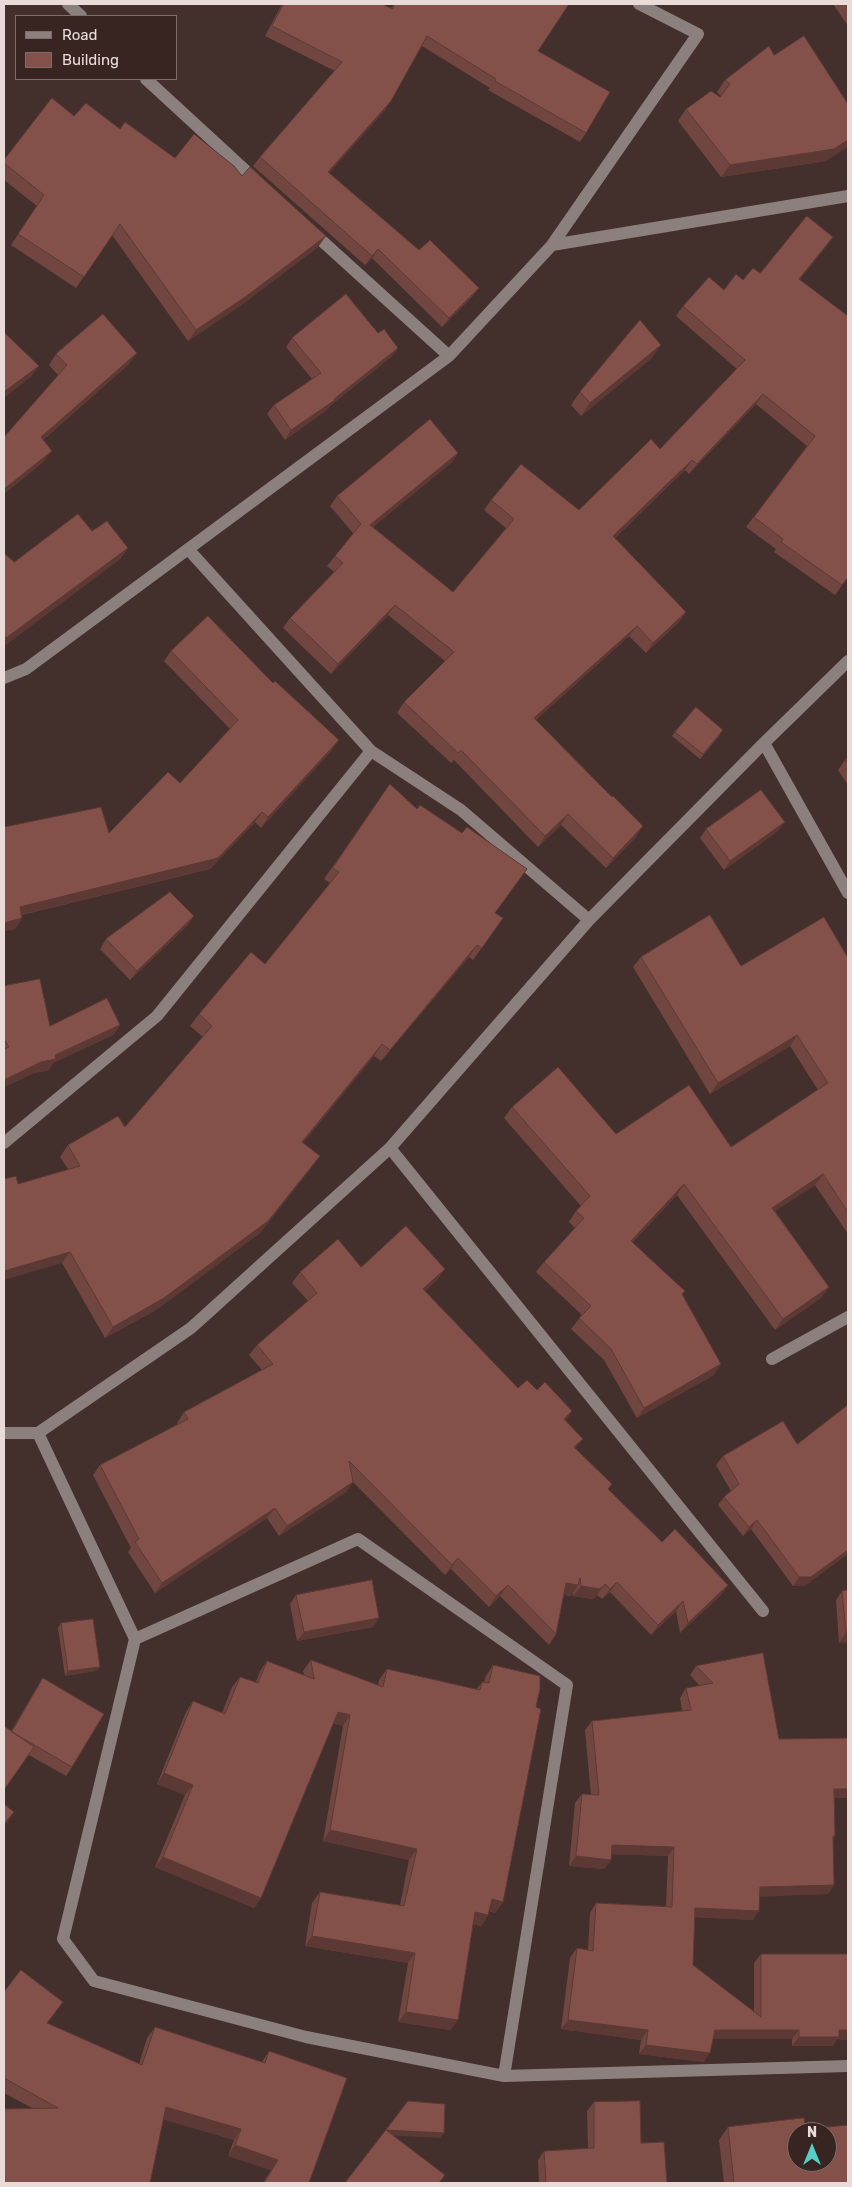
<!DOCTYPE html>
<style>
body{margin:0}
#map{position:relative;width:852px;height:2187px;overflow:hidden;background:#432f2c;font-family:Rubik,sans-serif}
canvas{display:block}
.frame{position:absolute;inset:0;border:5px solid #e8dbd8;pointer-events:none}
.legend{position:absolute;left:15px;top:15px;width:162px;height:65px;box-sizing:border-box;background:#382522;border:1px solid #7e6e6b;margin:0;padding:6px 9px;list-style:none;font-size:15px;color:#e8dbd8}
.legend li{display:flex;align-items:center;gap:10px;height:25px}
.legend b{width:25px;border:1px solid #7e6e6b}
.north{position:absolute;left:787px;top:2122px;width:50px;height:50px;box-sizing:border-box;background:#382522;border:1px solid #7e6e6b;border-radius:50%;rotate:0deg;font-size:14px;font-weight:700;line-height:20px;text-align:center;color:#e8dbd8}
.north::after{content:'';display:block;margin:auto;width:18px;height:22px;background:#55cec6;clip-path:polygon(50% 0,100% 100%,50% 72%,0 100%)}
</style>
<div id="map">
<canvas width="852" height="2187"></canvas>
<div class="frame"></div>
<ul class="legend">
<li><b style="height:6px;background:#8b807e"></b>Road</li>
<li><b style="height:14px;background:#84514a"></b>Building</li>
</ul>
<div class="north">N</div>
</div>
<script>
const context = document.querySelector('canvas').getContext('2d');
context.lineJoin = 'round';
function trace(path, color, width, dash) { context.strokeStyle = color; context.lineWidth = width; context.lineCap = dash ? 'butt' : 'round'; context.setLineDash(dash || []); context.stroke(path); }
function fill(path, color) { context.fillStyle = color; context.fill(path, 'evenodd'); }
trace(new Path2D(`
 M68,4L81,16
 M146,79L259,183
 M310,230L449,356
 M552,245L848,196
 M188,549L371,751L461,810L589,920
 M4,678L26,669L449,356L552,245L698,34L639,4
 M764,743L848,893
 M4,1143L157,1016L371,751
 M390,1148L763,1611
 M772,1359L848,1317
 M4,1433H38L191,1328L390,1148L589,920L764,743L848,661
 M38,1433L135,1639L63,1939L94,1981L306,2037L504,2076L848,2066
 M135,1639L358,1539L567,1685L504,2076`), '#8b807e', 12);
fill(new Path2D(`
 M282,4H382L391,8L394,4H569L538,51L586,133L580,142L488,90L490,88L422,46L385,110L329,173L419,250L479,288L472,297L442,327L372,258L365,265L253,166L260,157L335,71L265,36Z
 M833,4H848V26Z
 M725,80L826,161L721,177L678,121L686,109L720,97L721,96L717,92Z
 M74,116L120,129L175,158L242,176L318,247L240,306L188,341L112,235L76,288L11,245L37,206L4,180V160Z
 M826,247L800,279L848,577L835,595L774,552L776,549L746,527L807,446L756,404L689,474L685,470L615,538L686,612L679,622L646,653L629,636L536,720L636,837L606,868L561,825L538,847L454,760L451,763L397,713L404,702L445,661L388,615L331,674L283,628L290,618L334,572L327,566L335,556L353,533L330,506L337,496L458,453L451,463L373,527L453,592L506,528L484,510L491,500L579,510L660,449L737,369L676,316L683,306L724,290L760,273Z
 M378,333L398,348L391,357L331,405L328,409L285,440L267,414L274,405L312,379L286,347L292,338Z
 M56,354L129,364L43,440L44,461L4,494L58,375L49,365Z
 M652,358L581,416L571,405L580,392Z
 M92,531L128,548L120,559L4,646V553L14,562Z
 M171,651L332,750L261,828L255,822L210,869L22,915V918L15,929L4,931L109,833L180,783L230,729L164,661Z
 M675,732L720,735L700,759L672,736Z
 M848,758V785L838,770L846,759Z
 M390,784L495,913L503,918L473,960L469,957L381,1061L374,1056L303,1143L312,1167L260,1233L156,1310L105,1338L62,1263L68,1169L60,1157L68,1145L125,1127L203,1037L190,1026L199,1014L265,964L330,883L324,879Z
 M706,829L778,831L724,870L700,838Z
 M194,916L187,926L130,980L100,949L106,939Z
 M641,957L741,966L848,958V1234L815,1185L775,1211L829,1287L821,1298L775,1330L677,1195L632,1242L683,1295L714,1375L637,1418L604,1360L571,1329L582,1315L536,1272L544,1262L575,1228L569,1222L576,1211L581,1206L504,1118L512,1107L616,1134L731,1147L818,1090L790,1046L710,1094L633,967Z
 M4,986L50,1026L120,1025L113,1035L53,1063L49,1070L34,1073L4,1087Z
 M361,1267L438,1279L425,1291L518,1388L566,1420L576,1449L608,1490L662,1542L728,1585L721,1595L680,1633L676,1611L651,1635L610,1592L602,1599L597,1595L593,1599L573,1596V1593L571,1596L564,1595L556,1634L549,1645L500,1596L489,1607L451,1569L445,1575L353,1482L346,1492L279,1536L267,1518L155,1593L128,1552L131,1548L93,1475L100,1465L178,1425L177,1423L184,1412L262,1370L249,1355L257,1345L308,1301L292,1283L300,1272Z
 M723,1456L805,1586H793L751,1529L743,1536L718,1505L724,1497L731,1491L716,1465Z
 M842,1591L848,1642L839,1643L836,1600Z
 M296,1595L373,1627L297,1641L290,1604Z
 M61,1623L100,1667L96,1671L65,1676L58,1628Z
 M311,1660L378,1685L379,1680L387,1669L476,1690L482,1682H484L486,1676L493,1665L536,1707L503,1902L495,1913L489,1911L488,1915L481,1926L473,1924L458,2020L450,2030L398,2022L408,1963L305,1946L312,1903L320,1892L400,1905L409,1860L323,1841L343,1726L333,1723L261,1898L254,1908L155,1867L185,1795L157,1784L186,1712L193,1701L222,1713L232,1687L240,1677L256,1682L260,1671L267,1661L304,1675L303,1671Z
 M696,1666L779,1739L848,1798H834L835,1836L833,1840L828,1894L760,1896L753,1920L695,1917L693,1965L754,2012V1963L761,1954H848V2040L837,2039L833,2046H792V2039H713L704,2062L639,2054L641,2040L561,2029L570,1958L577,1948L588,1950L590,1913L596,1903L666,1906L668,1856L611,1854V1860L604,1869L569,1866L575,1803L582,1794L591,1795L585,1730L592,1721L682,1711L680,1698L686,1688L700,1686L690,1675Z
 M43,1678L72,1767L66,1776L29,1755L11,1731L37,1688Z
 M4,1992L56,2012L47,2023L139,2064L147,2038L155,2027L262,2062L269,2051L309,2183H263L271,2170L228,2156L234,2140L163,2119L32,2108L4,2093Z
 M594,2102L641,2143L667,2183H539L538,2160L544,2151L588,2149L587,2111Z
 M728,2127L806,2129L848,2183H724L719,2140Z`), '#724640');
fill(new Path2D(`
 M391,101L385,110L322,181L328,172Z
 M848,140V147L826,161L721,177L730,165Z
 M326,236L318,247L240,306L188,341L196,330Z
 M833,237L826,247L792,289L799,279Z
 M378,249L372,258L365,265L372,256Z
 M479,288L472,297L442,327L449,318Z
 M661,345L652,358L581,416L590,403Z
 M398,348L391,357L331,405L328,409L285,440L291,430L334,399Z
 M137,353L129,364L33,448L41,437Z
 M39,366L31,377L4,398V392Z
 M763,394L756,404L689,474L697,464Z
 M52,451L44,461L4,494V489Z
 M458,453L451,463L363,535L370,525Z
 M692,460L685,470L606,546L613,536Z
 M128,548L120,559L4,646V642L6,638Z
 M395,605L388,615L331,674L338,664Z
 M686,612L679,622L646,653L653,643Z
 M637,626L629,636L527,728L534,718Z
 M339,740L332,750L261,828L268,817Z
 M262,812L255,822L210,869L12,917L20,907Z
 M568,814L561,825L538,847L545,836Z
 M785,822L778,831L724,870L730,861Z
 M643,826L636,837L606,868L613,858Z
 M194,916L187,926L130,980L137,971Z
 M22,918L15,929L4,931V923Z
 M477,945L469,957L381,1061L390,1050Z
 M120,1025L113,1035L53,1063L49,1070L34,1073L4,1087V1080Z
 M797,1035L790,1046L710,1094L718,1083Z
 M382,1044L374,1056L294,1154L302,1142Z
 M320,1156L312,1167L260,1233L156,1310L105,1338L113,1327Z
 M823,1174L815,1185L764,1218L772,1208Z
 M684,1184L677,1195L624,1252L631,1241Z
 M70,1252L62,1263L4,1280V1271Z
 M445,1269L438,1279L416,1299L423,1289Z
 M829,1287L821,1298L775,1330L783,1319Z
 M721,1364L714,1375L637,1418L644,1408Z
 M572,1411L565,1422L564,1419Z
 M583,1439L575,1449L574,1447Z
 M353,1482L346,1492L279,1536L287,1526Z
 M275,1508L267,1518L155,1593L162,1583Z
 M757,1520L751,1529L743,1536L749,1527Z
 M848,1550V1554L805,1586H793L799,1577Z
 M458,1558L451,1569L445,1575L452,1565Z
 M617,1582L610,1592L602,1599L610,1589Z
 M566,1583L578,1585L571,1596L559,1594Z
 M605,1584L597,1595L593,1599L573,1596L581,1586Z
 M508,1585L500,1596L489,1607L496,1596Z
 M728,1585L721,1595L680,1633L688,1623Z
 M683,1601L676,1611L651,1635L658,1625Z
 M379,1618L373,1627L297,1641L304,1632Z
 M846,1633H848V1642L839,1643Z
 M100,1667L96,1671L65,1676L68,1671Z
 M338,1712L350,1715L343,1726L331,1722Z
 M164,1773L193,1785L185,1795L157,1784Z
 M834,1789H848V1798H827Z
 M14,1812L8,1822L4,1826V1824Z
 M330,1830L417,1849L409,1860L323,1841Z
 M612,1845L674,1847L668,1856L606,1854Z
 M576,1856L611,1860L604,1869L569,1866Z
 M163,1857L261,1898L254,1908L155,1867Z
 M834,1885L828,1894L754,1897L760,1887Z
 M492,1899L503,1902L495,1913L485,1910Z
 M695,1908L759,1911L753,1920L689,1917Z
 M475,1912L488,1915L481,1926L468,1923Z
 M312,1936L415,1953L408,1963L305,1946Z
 M406,2012L458,2020L450,2030L398,2022Z
 M568,2020L648,2030L641,2040L561,2029Z
 M715,2030H799L792,2039H708Z
 M839,2030H848V2040L837,2039L833,2046H792L799,2037Z
 M646,2045L710,2053L704,2062L639,2054Z
 M166,2107L241,2129L234,2140L158,2118Z
 M386,2130L444,2133L440,2138L382,2135Z
 M235,2145L278,2160L271,2170L228,2156Z`), '#5c3934');
const building = new Path2D(`
 M284,4H382L392,9L395,4H569L538,51L610,92L586,133L495,81L496,79L427,36L391,101L328,172L419,250L430,240L479,288L449,318L378,249L372,256L260,157L342,62L272,26Z
 M804,36L848,104V140L834,149L730,165L686,109L711,91L720,97L730,84L725,80L769,46L774,55Z
 M52,98L74,116L86,103L120,129L125,122L175,158L194,134L234,166L242,176L250,167L326,236L248,295L196,330L120,224L84,277L18,234L44,195L4,163V160Z
 M807,216L833,237L799,279L848,316V315V577L842,585L781,542L783,539L754,517L815,436L763,394L697,464L692,460L613,536L686,612L653,643L637,626L534,718L612,797L613,796L643,826L613,858L568,814L545,836L461,750L458,753L404,702L454,652L395,605L338,664L290,618L343,563L335,556L361,524L337,496L430,419L458,453L370,525L453,592L514,519L491,500L521,464L579,510L651,439L660,449L745,360L683,306L709,277L724,290L736,274L743,280L753,268L760,273Z
 M346,294L378,333L384,329L398,348L334,399L335,400L291,430L274,405L321,373L292,338Z
 M103,314L137,353L41,437L52,451L4,489V437L67,365L56,354Z
 M640,320L661,345L590,403L580,392Z
 M4,332L39,366L4,392Z
 M78,514L92,531L107,521L128,548L6,638L4,635V553L14,562Z
 M208,616L273,683L275,681L339,740L268,817L262,812L218,858L20,907L22,918L4,923V827L101,807L109,833L168,772L180,783L238,720L171,651Z
 M696,707L723,730L703,754L675,732Z
 M848,758V764L846,759Z
 M390,784L417,809L420,805L462,833L467,827L527,869L495,913L503,918L482,948L477,945L390,1050L382,1044L302,1142L320,1156L268,1221L164,1298L113,1327L70,1252L4,1271V1179L16,1176L18,1184L80,1166L68,1145L118,1116L125,1127L212,1026L199,1014L251,952L265,964L339,872L333,868Z
 M761,790L785,822L730,861L706,829Z
 M170,892L194,916L137,971L106,939Z
 M710,915L741,966L824,917L848,958V1212L823,1174L772,1208L829,1287L783,1319L684,1184L631,1241L685,1291L682,1294L721,1364L644,1408L611,1349L579,1318L591,1306L544,1262L584,1218L576,1211L590,1196L512,1107L558,1067L616,1134L689,1085L731,1147L828,1083L797,1035L718,1083L641,957Z
 M40,979L50,1026L107,998L120,1025L55,1055L56,1059L41,1062L4,1080V1049L9,1047L4,1039V986Z
 M406,1226L445,1269L423,1289L518,1388L527,1380L537,1390L545,1382L572,1411L564,1419L583,1439L574,1447L612,1484L608,1489L662,1542L675,1529L728,1585L688,1623L683,1601L658,1625L617,1582L610,1589L605,1584L600,1589L581,1586L580,1578L578,1585L566,1583L556,1634L508,1585L496,1596L458,1558L452,1565L349,1461L353,1482L287,1526L275,1508L162,1583L135,1542L139,1539L100,1465L188,1419L184,1412L273,1364L257,1345L317,1293L300,1272L338,1239L361,1267Z
 M848,1405V1550L811,1577H799L757,1520L749,1527L724,1497L739,1484L723,1456L783,1421L797,1444Z
 M372,1580L379,1618L304,1632L296,1595Z
 M848,1590V1633H846L842,1591Z
 M93,1619L100,1667L68,1671L61,1623Z
 M763,1653L779,1739L848,1738V1789H834L835,1836H833L834,1885L760,1887L759,1911L695,1908L693,1965L761,2017V1954H848V2030H839V2037H799V2030H715L710,2053L646,2045L648,2030L568,2020L577,1948L593,1951L596,1903L672,1907L674,1847L612,1845L611,1860L576,1856L582,1794L599,1795L592,1721L691,1710L686,1688L713,1683L696,1666Z
 M311,1660L383,1687L387,1669L480,1690L482,1682L489,1683L493,1665L540,1676V1689L536,1707L541,1709L503,1902L492,1899L488,1915L475,1912L458,2020L406,2012L415,1953L312,1936L320,1892L404,1906L417,1849L330,1830L350,1715L338,1712L261,1898L163,1857L193,1785L164,1773L193,1701L225,1714L240,1677L258,1683L267,1661L314,1679Z
 M43,1678L104,1714L72,1767L12,1732Z
 M4,1726L34,1747L4,1790Z
 M4,1804L14,1812L4,1824Z
 M21,1970L63,2002L47,2023L142,2065L155,2027L265,2063L269,2051L347,2078L309,2183H264L278,2160L235,2145L241,2129L166,2107L150,2183H4V2109L58,2108L4,2078V1992Z
 M408,2101L445,2104L444,2133L386,2130Z
 M640,2101L641,2143L664,2142L667,2183H546L544,2151L594,2148V2102Z
 M804,2118L806,2129L848,2125V2183H734L728,2127ZM797,2132H827V2162H797Z
 M386,2130L445,2175L439,2183H345Z`);
fill(building, '#84514a');
trace(building, '#5c3934', 1);
</script>
